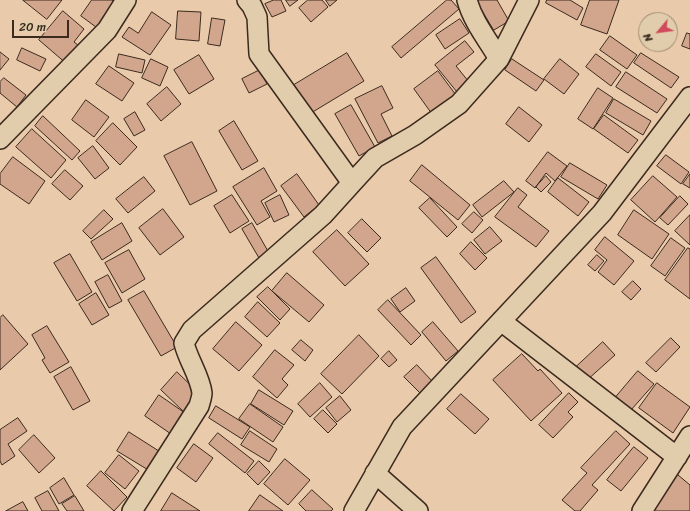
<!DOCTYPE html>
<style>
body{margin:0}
#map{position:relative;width:690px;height:511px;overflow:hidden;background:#e9cbab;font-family:Sriracha,sans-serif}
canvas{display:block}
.north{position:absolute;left:638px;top:12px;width:40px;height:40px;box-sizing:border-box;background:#e1ccab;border:1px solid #9f8b73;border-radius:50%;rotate:241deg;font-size:11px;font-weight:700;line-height:16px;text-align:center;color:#3b2a1e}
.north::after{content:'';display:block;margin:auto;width:14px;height:18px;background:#d1495b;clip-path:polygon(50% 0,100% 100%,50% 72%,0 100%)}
.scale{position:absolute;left:12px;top:20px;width:57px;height:18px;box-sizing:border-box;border:2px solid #3b2a1e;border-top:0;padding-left:5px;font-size:12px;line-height:14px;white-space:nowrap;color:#3b2a1e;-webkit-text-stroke:3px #e1ccab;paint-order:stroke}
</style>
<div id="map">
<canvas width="690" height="511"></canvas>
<div class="north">N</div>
<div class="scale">20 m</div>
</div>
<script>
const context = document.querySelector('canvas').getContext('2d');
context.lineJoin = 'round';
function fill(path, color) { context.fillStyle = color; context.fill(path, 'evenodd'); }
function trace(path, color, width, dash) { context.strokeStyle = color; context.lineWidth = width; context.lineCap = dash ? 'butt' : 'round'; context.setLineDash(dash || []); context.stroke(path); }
const building = new Path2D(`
 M23,0H62L47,19Z
 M92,0H112L118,5L100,30L81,16Z
 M274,0H281L286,11L272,17L265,4Z
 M286,0H298L290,6Z
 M308,0H322L328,7L311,22L299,8Z
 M326,0H337L330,6Z
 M447,0H451L459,9L401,58L392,47Z
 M476,0H497L509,21L494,30Z
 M547,0H570L583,8L577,20L546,3Z
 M590,0H619L607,34L581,25Z
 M63,11L84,29L74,42L82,48L68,65L39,40Z
 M178,11L201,12L199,41L176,39Z
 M152,12L171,25L150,55L122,37L129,27L138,33Z
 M212,18L225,20L220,46L208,44Z
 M460,19L469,33L445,49L436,35Z
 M687,33L690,34V49L682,46Z
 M610,36L637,55L627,69L600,50Z
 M465,41L474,52L456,66L469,82L457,92L435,65Z
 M22,48L46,59L40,71L17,60Z
 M0,52L9,59L0,70Z
 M347,53L364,81L311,113L294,85Z
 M641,53L679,77L671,88L634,63Z
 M119,54L145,60L142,73L116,67Z
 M596,54L621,72L611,86L586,67Z
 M199,55L214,79L189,94L174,70Z
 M151,59L168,67L160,86L142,78Z
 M512,59L544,80L536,91L505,70Z
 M560,59L579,74L564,94L544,79Z
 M109,66L134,83L122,101L96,84Z
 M260,70L267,84L249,93L242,79Z
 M438,71L456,95L432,114L414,89Z
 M626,72L667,99L657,113L616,87Z
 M4,78L26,95L17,107L0,93V82Z
 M382,86L393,108L381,114L392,136L378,143L355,99Z
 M167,87L181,104L161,121L147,104Z
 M598,88L613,98L593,129L578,119Z
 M614,99L651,121L643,135L606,113Z
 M86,100L109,117L94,137L72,120Z
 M351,105L375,147L359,156L335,114Z
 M519,107L542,125L529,142L506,124Z
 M135,112L145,130L134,136L124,119Z
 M604,115L638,140L628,153L594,129Z
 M43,116L80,151L72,160L35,126Z
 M234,121L258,161L242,170L219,131Z
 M113,123L137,147L120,165L96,141Z
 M32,129L66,160L51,178L16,147Z
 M192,142L217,191L190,205L164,156Z
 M93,146L109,168L95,179L78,158Z
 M548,152L567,166L555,181L546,173L535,188L526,181Z
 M666,155L689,172L681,184L657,166Z
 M13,157L45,181L29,204L0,184V174Z
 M570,163L607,185L598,199L561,177Z
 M422,165L470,205L458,220L410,181Z
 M264,168L277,191L261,201L270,217L257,225L233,187Z
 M65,170L83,186L70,200L52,184Z
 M297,174L319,205L304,217L281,186Z
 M690,174V188L683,184Z
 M546,176L551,182L541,192L536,187Z
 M653,176L677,197L655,222L631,200Z
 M144,177L155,191L128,213L116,199Z
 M558,178L589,202L578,216L548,192Z
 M504,181L514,192L482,217L473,205Z
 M518,188L527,195L518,207L549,231L536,247L495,217Z
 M232,195L249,221L230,233L214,206Z
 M280,195L289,215L274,222L265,203Z
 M680,196L688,204L668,225L660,218Z
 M430,198L457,227L447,237L419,208Z
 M163,209L184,237L160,255L139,228Z
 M104,210L113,219L91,239L83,231Z
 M634,210L669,234L652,259L618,235Z
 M474,212L483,220L472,233L462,224Z
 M690,215V245L675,231Z
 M362,219L381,238L367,252L348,233Z
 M122,223L132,241L102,260L91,242Z
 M252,223L269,253L259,258L242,229Z
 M490,227L502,241L485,254L474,240Z
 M337,230L369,264L345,286L313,252Z
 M605,237L634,261L614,285L598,272L607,260L595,250Z
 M671,238L685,248L665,276L651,266Z
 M471,242L487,258L475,270L460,254Z
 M688,248L690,249V299L665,280Z
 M129,250L145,279L122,293L105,263Z
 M70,254L92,292L77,301L54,263Z
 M597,255L604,261L595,271L588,265Z
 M436,257L476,312L461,323L421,268Z
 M287,273L324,305L309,322L272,291Z
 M108,275L122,301L109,308L95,282Z
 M633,281L641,289L631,300L622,292Z
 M268,287L290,309L280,320L257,297Z
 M406,288L415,301L400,312L391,299Z
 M144,291L177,347L161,356L128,300Z
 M96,293L109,315L92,325L79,304Z
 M388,300L421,335L411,345L378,310Z
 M258,302L280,323L267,337L245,317Z
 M3,315L28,344L0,370V318Z
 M236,322L262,345L239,371L213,349Z
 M433,322L458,351L446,361L422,332Z
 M47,326L69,362L50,373L42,360L45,358L32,335Z
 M359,335L379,356L342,394L321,374Z
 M671,338L680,347L656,372L646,363Z
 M301,340L313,350L305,361L292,350Z
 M603,342L615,355L586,381L574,369Z
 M275,350L294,365L282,379L288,385L277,398L253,377Z
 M389,351L397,360L389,367L381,359Z
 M522,354L538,371L540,369L562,393L531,421L493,380Z
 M417,365L432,381L420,393L404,377Z
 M71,367L90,401L73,410L54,377Z
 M638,371L654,384L631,410L616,397Z
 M177,372L200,394L184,412L161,390Z
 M320,383L332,397L310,417L298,404Z
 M657,383L690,407L673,433L639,408Z
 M259,390L293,411L284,425L251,404Z
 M569,393L578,402L568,412L573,417L553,438L539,425Z
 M461,394L489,419L475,434L447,409Z
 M159,395L185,413L171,434L145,416Z
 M340,396L351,410L337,422L326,408Z
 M250,404L283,427L273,442L239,419Z
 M216,406L250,427L242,439L209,418Z
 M323,410L337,424L328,433L314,419Z
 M18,418L27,431L8,444L15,456L2,465L0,461V430Z
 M250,431L277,449L269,462L241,445Z
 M616,431L630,444L592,485L598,490L580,511H575L562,500L587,473L581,468Z
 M129,432L162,453L150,471L117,451Z
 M218,433L254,461L245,473L209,444Z
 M34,435L55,458L39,473L19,450Z
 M194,444L213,458L196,482L177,468Z
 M634,447L648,458L621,491L607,480Z
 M119,455L139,471L125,489L105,473Z
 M285,459L310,480L288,505L264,484Z
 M259,461L270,472L258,485L247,474Z
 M101,471L127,497L114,511L87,486Z
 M678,475L690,485V511H651L649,510Z
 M64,478L74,495L59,504L50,488Z
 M312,490L333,509L331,511H306L299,504Z
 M48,491L59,511H42L35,498Z
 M172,493L200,511H161Z
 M260,495L283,511H249Z
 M75,496L84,511H67L62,504Z
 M23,502L28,511H6Z`);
fill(building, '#d2a58d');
trace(building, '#3b2a1e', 1);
const minor = new Path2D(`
 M247,0L252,6L257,17L259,54L352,183L375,158L415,135L459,104L499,59L529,0
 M467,0C473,22 488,40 499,59
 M0,139L107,30L126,0
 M501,321L677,457
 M375,473L418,511
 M132,511L199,406C200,402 202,397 202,393C200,376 188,360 184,343L192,330L323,215L352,183
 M354,511L402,427L602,213L690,97
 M642,511L690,436`);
trace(minor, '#3b2a1e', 22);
trace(minor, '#e1ccab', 19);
</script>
